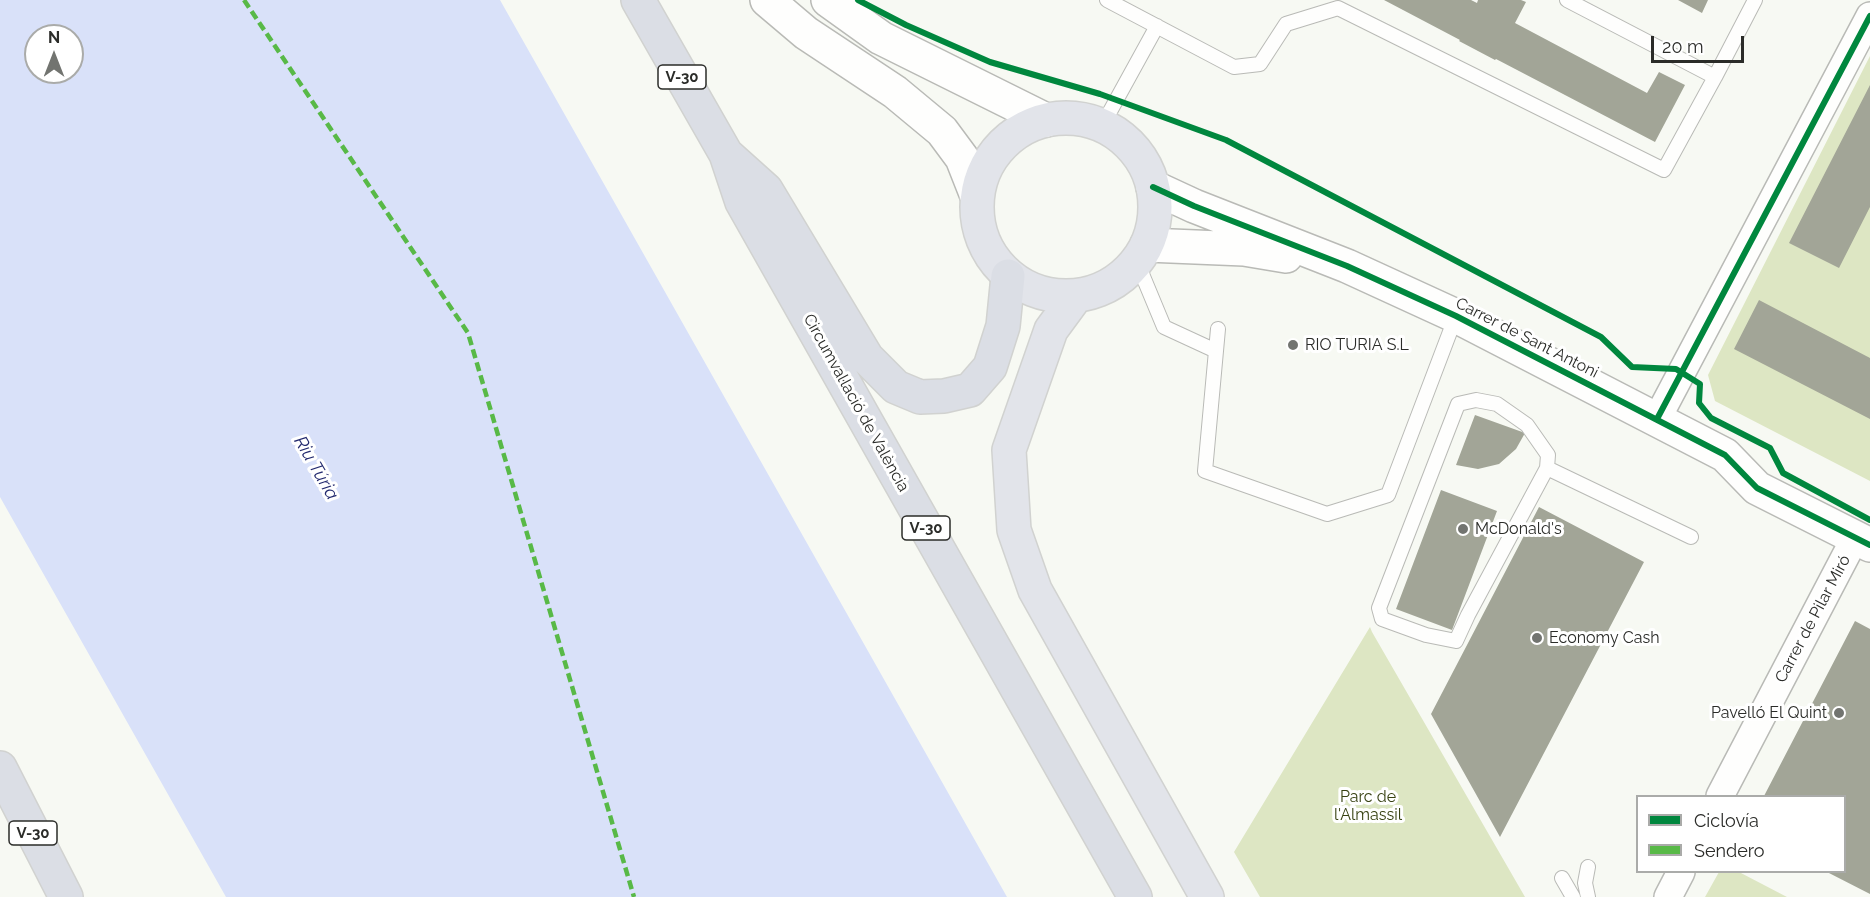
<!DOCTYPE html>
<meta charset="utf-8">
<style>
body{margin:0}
#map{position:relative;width:1870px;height:897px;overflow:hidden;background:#f7f9f3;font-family:Raleway,sans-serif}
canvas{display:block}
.legend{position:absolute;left:1636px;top:795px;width:210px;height:78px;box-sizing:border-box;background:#fff;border:2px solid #aaaba9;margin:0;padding:8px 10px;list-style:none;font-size:18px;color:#2b2c29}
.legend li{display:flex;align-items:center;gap:12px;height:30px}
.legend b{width:30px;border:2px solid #aaaba9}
.north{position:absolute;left:24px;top:24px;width:60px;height:60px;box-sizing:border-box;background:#fff;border:2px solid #aaaba9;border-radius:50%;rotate:0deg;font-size:16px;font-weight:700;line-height:24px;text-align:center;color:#2b2c29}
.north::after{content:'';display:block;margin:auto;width:21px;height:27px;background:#727470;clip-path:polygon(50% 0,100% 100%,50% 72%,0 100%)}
.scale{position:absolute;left:1651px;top:36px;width:93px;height:27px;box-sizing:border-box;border:3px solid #2b2c29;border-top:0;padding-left:8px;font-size:18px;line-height:21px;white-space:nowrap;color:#2b2c29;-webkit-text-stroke:4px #fff;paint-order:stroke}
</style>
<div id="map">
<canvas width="1870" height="897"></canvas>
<ul class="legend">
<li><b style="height:8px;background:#00873e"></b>Ciclovía</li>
<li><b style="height:8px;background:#58b947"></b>Sendero</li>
</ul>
<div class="north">N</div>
<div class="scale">20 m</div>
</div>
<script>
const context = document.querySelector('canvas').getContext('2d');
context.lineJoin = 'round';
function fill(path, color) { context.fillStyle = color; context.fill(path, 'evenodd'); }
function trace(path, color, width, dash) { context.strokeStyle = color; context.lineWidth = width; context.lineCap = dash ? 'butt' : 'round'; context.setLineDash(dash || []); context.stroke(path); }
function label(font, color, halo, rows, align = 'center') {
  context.font = font + ' Raleway,sans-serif'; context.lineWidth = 6; context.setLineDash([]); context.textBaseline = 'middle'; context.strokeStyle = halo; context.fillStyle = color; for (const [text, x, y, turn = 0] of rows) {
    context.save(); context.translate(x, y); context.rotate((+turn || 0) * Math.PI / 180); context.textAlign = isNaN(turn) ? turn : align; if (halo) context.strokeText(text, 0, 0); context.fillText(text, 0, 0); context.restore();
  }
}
fill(new Path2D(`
 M1870,56V481L1715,401L1708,375Z
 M1370,627L1372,632L1525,897H1260L1234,852Z
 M1719,872H1739L1787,897H1705Z`), '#dde6c3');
fill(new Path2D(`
 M0,0H500L1007,897H226L0,497ZM36,36H72V72H36Z`), '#d9e1f9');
fill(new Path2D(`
 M1384,0H1471L1477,3L1478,0H1521L1526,2L1515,23L1647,93L1659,72L1685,85L1655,142L1496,59L1495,60L1459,41L1460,40Z
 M1678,0H1708L1702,13Z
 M1870,85V207L1839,268L1789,243Z
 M1759,300L1870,358V419L1734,349Z
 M1475,415L1525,433L1516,449L1499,464L1478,469L1456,465Z
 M1441,490L1497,511L1452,630L1396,609Z
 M1539,507L1644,562L1500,837L1431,714Z
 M1855,621L1870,629V894L1827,872H1844V796H1764Z`), '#a2a597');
const service = new Path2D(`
 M1107,0L1234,67L1260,64L1286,24L1338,8L1664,170L1715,77L1755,0
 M1567,0L1715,77
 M1102,126L1157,26
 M1137,262L1164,327L1216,351
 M1218,329L1205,471L1327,514L1388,495L1456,316
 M1476,400L1497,404L1527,425L1548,455L1547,468L1468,615L1456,641L1426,635L1382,619L1379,608L1458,404Z
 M1547,468L1691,537
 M1588,867L1585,883L1588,897
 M1562,878L1573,897`);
const minor = new Path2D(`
 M1657,419L1870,16
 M1720,796L1855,538
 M1668,897L1681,872`);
const tertiary = new Path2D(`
 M1153,187L1194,206L1347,266L1456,316L1725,455L1757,488L1870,545
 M1147,245L1244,249L1286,256`);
const secondary = new Path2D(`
 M767,0L806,33L895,92L942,131L962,158L977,196
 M828,0L881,38L1046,120`);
const trunk = new Path2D(`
 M977 207a89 89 0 1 1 178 0a89 89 0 1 1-178 0Z
 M1076,296L1051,330L1009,450L1014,530L1035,590L1207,897`);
const motorway = new Path2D(`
 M638,0L726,154L742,202L1135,897
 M727,155L766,190L867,358L896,387L920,397L944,396L970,390L990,367L1003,326L1008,276
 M0,768L66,897`);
trace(service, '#b9bab6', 16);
trace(minor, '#b9bab6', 30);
trace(tertiary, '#b9bab6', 36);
trace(secondary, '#b9bab6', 36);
trace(trunk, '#d1d2d0', 36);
trace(motorway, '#d1d2d0', 36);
trace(service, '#fefefd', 14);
trace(minor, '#fefefd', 27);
trace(tertiary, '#fefefd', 33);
trace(secondary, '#fefefd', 33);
trace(trunk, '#e2e4ea', 33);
trace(motorway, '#dbdee5', 33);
trace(new Path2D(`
 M244,0L468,333L634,897`), '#58b947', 4.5, [9, 4.5]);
trace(new Path2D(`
 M858,0L906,25L990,62L1100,94L1226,140L1601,337L1632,367L1676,369L1700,384L1699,403L1711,418L1770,448L1783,473L1870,520
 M1153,187L1194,206L1347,266L1456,316L1725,455L1757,488L1870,545
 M1657,419L1870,16`), '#00873e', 6);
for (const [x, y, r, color] of [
 [1293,345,6,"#727470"],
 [1463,529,6,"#727470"],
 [1537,638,6,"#727470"],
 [1839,713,6,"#727470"]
]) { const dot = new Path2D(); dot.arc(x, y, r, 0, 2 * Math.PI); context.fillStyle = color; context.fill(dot); trace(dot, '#fff', 2); }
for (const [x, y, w] of [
 [682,77,48],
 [926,528,48],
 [33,833,48]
]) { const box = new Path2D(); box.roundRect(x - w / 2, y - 12, w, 24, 4.5); context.fillStyle = '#fff'; context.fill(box); trace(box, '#2b2c29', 1.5); }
label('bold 15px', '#2b2c29', null, [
 ["V-30",682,77],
 ["V-30",926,528],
 ["V-30",33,833]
]);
label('16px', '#2b2c29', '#fff', [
 ["Carrer de Sant Antoni",1527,338,27],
 ["Circumval·lació de València",856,403,61],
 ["Carrer de Pilar Miró",1813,619,-62]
]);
label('16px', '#2b2c29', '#fff', [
 ["RIO TURIA S.L",1305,345],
 ["McDonald's",1475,529],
 ["Economy Cash",1549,638],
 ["Pavelló El Quint",1827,713,"right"]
], 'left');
label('16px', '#374111', '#fff', [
 ["Parc de",1368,797],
 ["l'Almassil",1368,815]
]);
label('italic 18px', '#232a6f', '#fff', [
 ["Riu Túria",316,468,60]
]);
</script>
